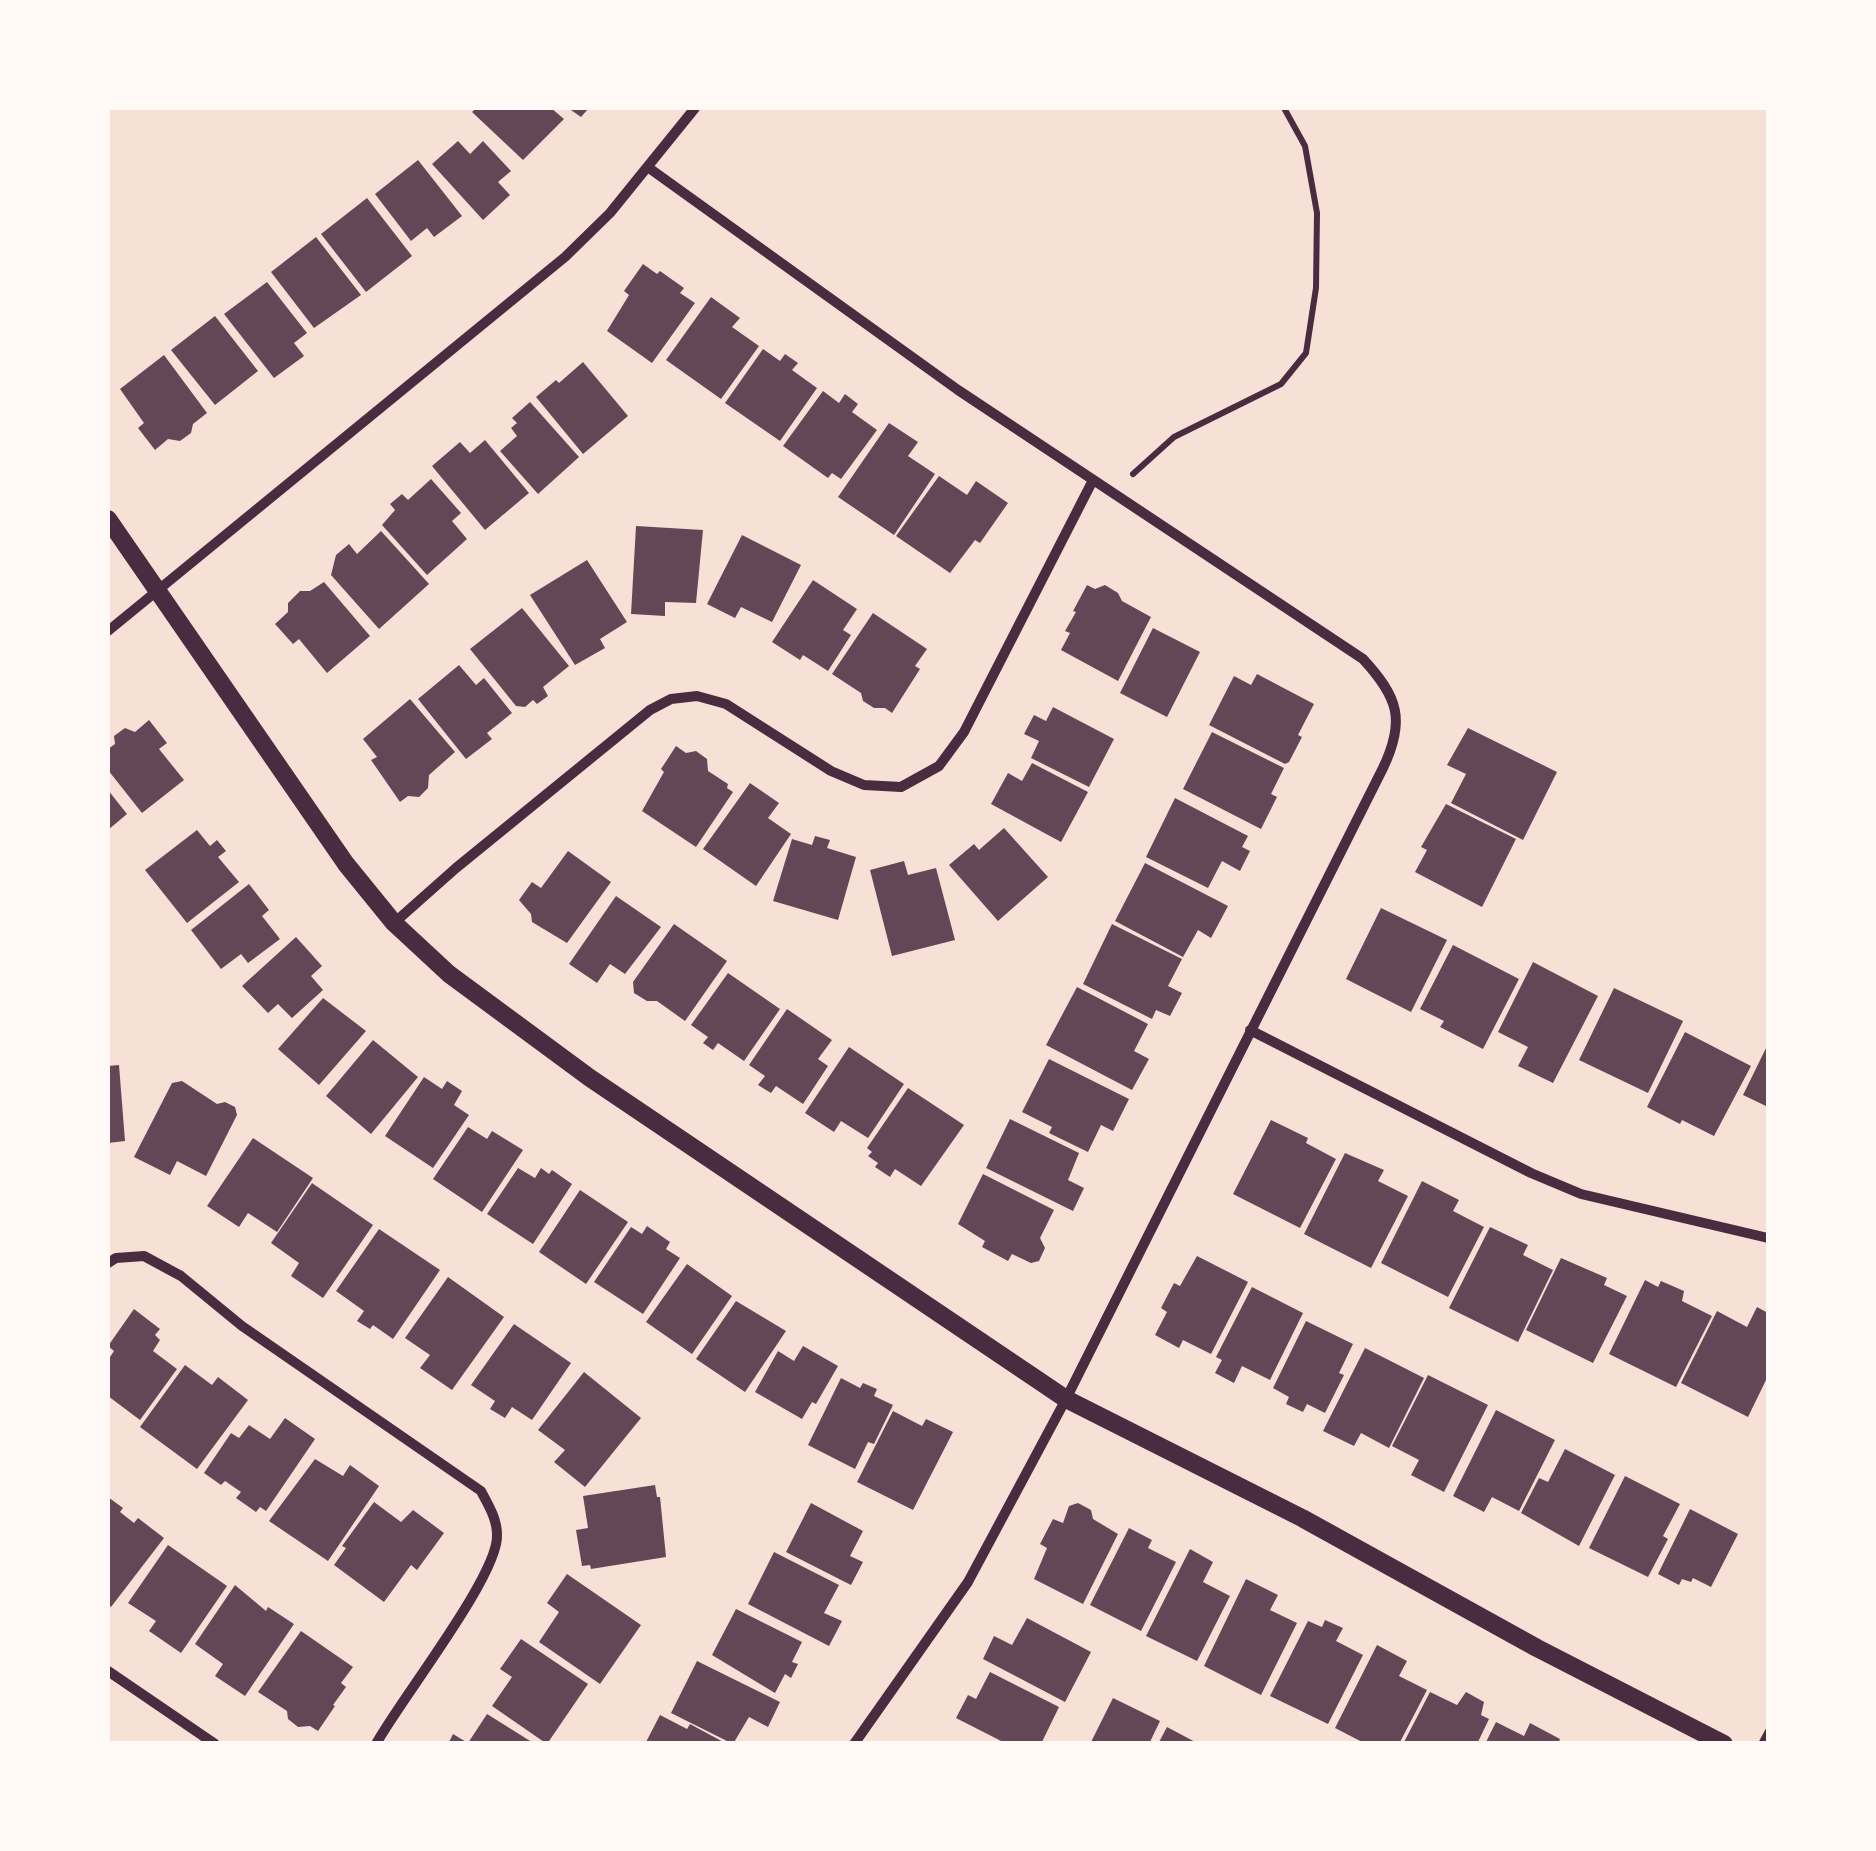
<!DOCTYPE html>
<style>
body{margin:0}
#map{position:relative;width:1876px;height:1851px;overflow:hidden;background:#f7e1d7;font-family:Spectral,serif}
canvas{display:block}
.frame{position:absolute;inset:0;border:110px solid #fffaf5;pointer-events:none}
</style>
<div id="map">
<canvas width="1876" height="1851"></canvas>
<div class="frame"></div>
</div>
<script>
const context = document.querySelector('canvas').getContext('2d');
context.lineJoin = 'round';
function fill(path, color) { context.fillStyle = color; context.fill(path, 'evenodd'); }
function trace(path, color, width, dash) { context.strokeStyle = color; context.lineWidth = width; context.lineCap = dash ? 'butt' : 'round'; context.setLineDash(dash || []); context.stroke(path); }
fill(new Path2D(`
 M476,108H551L564,119L523,160L472,112Z
 M568,108H589L581,117Z
 M458,141L470,154L483,141L511,171L498,182L510,195L483,220L432,164Z
 M418,160L462,216L434,237L427,228L411,241L375,194Z
 M367,198L412,256L366,292L321,234Z
 M316,237L361,295L314,328L271,272Z
 M643,264L657,274L660,271L684,288L680,293L695,303L652,363L607,331L629,295L624,291Z
 M267,282L307,333L294,343L304,356L274,378L224,314Z
 M711,297L740,318L732,327L759,346L721,399L666,360Z
 M215,316L258,371L215,405L171,350Z
 M763,349L780,361L785,354L798,363L792,370L817,388L780,441L725,403Z
 M164,355L207,413L193,424L191,433L180,441L168,439L155,450L138,428L144,423L120,389Z
 M583,362L628,416L583,454L536,397L556,380L559,383Z
 M823,391L839,403L845,394L858,404L852,412L877,430L841,479L832,473L828,478L783,446Z
 M530,402L579,457L538,494L500,451L517,436L511,428L517,423L512,418Z
 M889,423L918,442L908,456L935,474L894,535L838,497Z
 M485,440L529,493L485,530L432,466L460,442L470,453Z
 M939,476L967,495L976,481L1008,503L980,543L975,540L950,573L896,536Z
 M431,479L461,513L452,521L467,539L427,575L382,525L395,510L390,504L402,494L408,500Z
 M636,526L703,530L696,603L665,602V616L631,614Z
 M381,531L429,584L379,629L331,575L336,555L349,544L357,554Z
 M742,535L801,565L772,622L741,607L735,618L707,604Z
 M587,560L627,622L600,639L605,648L575,665L530,595Z
 M813,580L857,609L843,630L851,635L828,671L803,655L800,660L772,642Z
 M324,582L370,636L327,673L299,639L293,644L275,624L288,612V603L300,591H310Z
 M1087,585L1095,589L1105,585L1118,593L1122,601L1151,617L1118,681L1061,650L1070,633L1065,631L1076,612L1073,611Z
 M522,608L569,666L543,687L548,696L537,704L533,700L525,707L516,706L470,649Z
 M873,613L927,649L915,666L920,669L892,713L885,708H874L863,701L861,693L832,674Z
 M1153,628L1200,652L1167,717L1120,693Z
 M459,665L476,685L484,678L512,713L487,733L492,739L466,759L418,699Z
 M1257,674L1314,704L1298,735L1302,737L1289,762L1285,764L1209,725L1234,676L1251,685Z
 M410,699L455,752L429,775L428,788L419,797L408,796L400,802L371,760L377,757L363,739Z
 M1053,707L1114,739L1089,787L1031,758L1039,741L1024,734L1034,715L1046,721Z
 M149,720L167,743L159,749L184,780L142,813L108,770V749L115,744L114,736L125,728L135,732Z
 M1468,728L1557,772L1523,840L1451,803L1466,774L1447,765Z
 M1212,732L1284,768L1271,794L1277,797L1261,829L1183,789Z
 M676,746L686,753L696,751L707,759L708,771L728,784L727,788L733,792L696,847L642,811L664,772L661,769Z
 M1032,763L1088,792L1061,842L991,804L1008,773L1022,781Z
 M750,783L779,803L768,818L791,834L756,886L703,849Z
 M108,790L127,814L108,830Z
 M1175,798L1248,836L1242,847L1250,851L1240,871L1222,861L1208,888L1146,857Z
 M1446,804L1516,839L1482,907L1415,872L1427,850L1421,847Z
 M1004,828L1048,877L998,921L949,865L974,844L979,850Z
 M197,830L210,846L217,840L226,851L218,857L239,882L187,923L145,870Z
 M815,836L830,840L827,848L856,857L838,920L773,901L792,839L812,845Z
 M568,851L611,882L567,943L532,922L531,914L519,900L532,882L541,888Z
 M904,861L908,875L936,868L955,940L892,956L870,870Z
 M1145,863L1228,906L1211,938L1198,930L1183,957L1115,921Z
 M249,884L269,910L262,916L280,939L248,963L241,954L221,969L191,930Z
 M616,896L661,927L625,974L610,964L597,983L569,964Z
 M1381,908L1447,940L1411,1012L1346,979Z
 M674,924L727,961L685,1021L657,1001H647L634,993L633,982Z
 M1112,924L1182,959L1168,986L1182,993L1170,1016L1156,1010L1152,1019L1083,984Z
 M296,937L322,966L311,976L323,990L292,1018L278,1004L268,1013L242,986Z
 M1453,945L1519,979L1483,1049L1440,1027L1444,1021L1420,1009Z
 M1533,962L1598,996L1553,1083L1518,1066L1528,1047L1498,1032Z
 M728,973L780,1009L744,1061L718,1043L713,1050L703,1043L708,1037L691,1025Z
 M1077,987L1148,1024L1134,1051L1149,1059L1132,1090L1046,1045Z
 M1614,988L1683,1021L1648,1093L1579,1060Z
 M323,998L366,1031L319,1085L278,1049Z
 M787,1009L832,1040L818,1059L828,1066L803,1104L776,1086L771,1093L758,1085L765,1076L749,1065Z
 M1685,1032L1751,1066L1714,1136L1682,1120L1680,1124L1647,1107Z
 M373,1040L418,1077L371,1134L326,1096Z
 M1768,1044V1107L1743,1095Z
 M849,1047L904,1084L868,1138L841,1121L834,1132L805,1113Z
 M1049,1059L1129,1099L1113,1131L1101,1125L1088,1152L1049,1133L1052,1127L1022,1112Z
 M119,1065L125,1141L108,1143V1066Z
 M424,1077L442,1089L447,1081L462,1091L454,1105L469,1115L433,1168L385,1136Z
 M182,1081L217,1104L225,1102L235,1107L237,1115L206,1176L177,1161L170,1175L134,1157L172,1083Z
 M908,1088L964,1125L921,1186L895,1169L890,1177L875,1167L878,1163L868,1156L872,1152L867,1148Z
 M1010,1119L1079,1153L1068,1180L1084,1188L1073,1211L986,1168Z
 M1271,1120L1308,1138L1306,1143L1336,1159L1300,1228L1233,1194Z
 M468,1127L487,1139L492,1131L523,1150L482,1212L433,1179Z
 M253,1138L313,1178L277,1232L248,1213L239,1227L207,1206Z
 M1345,1153L1384,1170L1378,1181L1408,1196L1371,1268L1304,1234Z
 M518,1168L535,1178L541,1168L549,1174L552,1170L572,1184L533,1244L487,1214Z
 M983,1174L1054,1210L1040,1238L1045,1248L1039,1261L1031,1263L1012,1254L1008,1261L982,1247L985,1241L958,1224Z
 M1422,1181L1459,1200L1453,1211L1484,1227L1448,1297L1381,1263Z
 M312,1183L373,1225L323,1298L291,1276L299,1263L271,1243Z
 M580,1190L628,1222L586,1284L539,1252Z
 M647,1226L670,1242L666,1249L680,1258L643,1314L594,1282L631,1227L642,1234Z
 M1490,1227L1528,1245L1523,1255L1553,1270L1518,1342L1449,1308Z
 M379,1229L440,1270L393,1339L373,1325L370,1329L357,1321L364,1311L336,1291Z
 M1197,1256L1248,1282L1211,1354L1183,1340L1179,1348L1155,1335L1167,1312L1161,1308L1174,1283L1180,1286Z
 M1561,1258L1607,1278L1604,1285L1627,1296L1593,1363L1526,1330Z
 M687,1264L732,1296L692,1354L646,1322Z
 M448,1277L504,1317L452,1390L420,1368L430,1355L405,1338Z
 M1645,1280L1658,1287L1661,1281L1684,1291L1682,1301L1712,1316L1676,1387L1609,1354Z
 M1252,1287L1303,1313L1270,1380L1242,1366L1234,1383L1215,1373L1222,1360L1216,1357Z
 M736,1301L786,1331L745,1392L696,1359Z
 M1757,1307L1768,1313V1376L1748,1417L1681,1383L1717,1311L1747,1327Z
 M134,1309L160,1329L155,1335L160,1340L153,1351L177,1369L140,1420L108,1396V1360L114,1351L108,1346Z
 M1306,1321L1353,1344L1339,1373L1344,1375L1325,1413L1307,1404L1303,1412L1286,1404L1289,1397L1273,1388Z
 M514,1324L571,1363L532,1420L512,1407L505,1418L490,1409L495,1401L471,1385Z
 M803,1346L838,1366L816,1404L812,1402L802,1419L755,1392L778,1351L794,1361Z
 M1365,1348L1424,1378L1389,1448L1361,1433L1354,1446L1323,1431Z
 M185,1365L212,1385L218,1377L248,1400L197,1469L140,1427Z
 M584,1372L641,1418L585,1487L554,1462L565,1450L538,1430Z
 M1428,1375L1488,1405L1444,1492L1411,1475L1419,1460L1392,1446Z
 M841,1378L860,1388L863,1383L877,1389L874,1396L893,1405L874,1444L868,1442L855,1469L808,1445Z
 M1496,1410L1555,1440L1519,1511L1492,1497L1484,1512L1453,1496Z
 M893,1411L922,1426L926,1419L953,1432L913,1510L857,1482Z
 M285,1418L315,1439L266,1511L260,1507L256,1512L236,1498L241,1492L225,1481L221,1485L204,1473L231,1433L239,1438L249,1425L270,1439Z
 M1565,1449L1615,1475L1579,1546L1521,1513L1539,1478L1548,1482Z
 M315,1459L343,1476L350,1465L379,1486L328,1561L269,1521Z
 M1625,1476L1680,1504L1663,1536L1668,1539L1648,1577L1589,1548Z
 M655,1485L657,1497H660L666,1557L591,1569L590,1565L582,1566L576,1530L588,1528L583,1496Z
 M108,1497L123,1508L120,1512L134,1523L138,1518L164,1538L111,1607L108,1604Z
 M374,1502L401,1522L413,1510L444,1533L417,1570L411,1565L384,1602L334,1565L346,1548L342,1546Z
 M811,1503L863,1531L850,1556L863,1562L851,1585L786,1552Z
 M1078,1503L1091,1510L1093,1519L1118,1534L1083,1604L1034,1579L1047,1548L1040,1544L1053,1519L1063,1523L1069,1506Z
 M1690,1509L1738,1534L1711,1587L1693,1578L1691,1582L1682,1579L1679,1585L1658,1574Z
 M1129,1528L1152,1540L1148,1548L1176,1562L1141,1631L1090,1605Z
 M168,1545L227,1586L181,1653L149,1631L156,1621L128,1603Z
 M1190,1549L1213,1562L1203,1582L1230,1596L1197,1661L1146,1636Z
 M774,1552L839,1585L824,1613L842,1621L829,1646L748,1604Z
 M567,1574L641,1625L600,1684L539,1642L559,1612L547,1603Z
 M1246,1579L1278,1595L1270,1610L1297,1623L1261,1695L1204,1666Z
 M235,1585L266,1611L268,1607L294,1624L245,1696L215,1676L223,1664L195,1644Z
 M736,1609L802,1642L792,1662L798,1664L791,1678L785,1674L775,1693L712,1655Z
 M1027,1618L1091,1652L1065,1702L983,1659L994,1636L1012,1645Z
 M1325,1620L1343,1628L1336,1641L1363,1655L1328,1724L1270,1696L1308,1621L1322,1627Z
 M301,1631L353,1667L341,1683L346,1687L333,1705L335,1706L318,1731L310,1726L298,1727L288,1719L287,1711L258,1692Z
 M521,1639L588,1684L547,1744L492,1706L512,1677L500,1669Z
 M1377,1645L1407,1661L1399,1676L1427,1690L1399,1744H1366L1335,1728Z
 M697,1661L780,1702L768,1727L749,1717L733,1744L671,1713Z
 M990,1672L1059,1707L1041,1744H1007L956,1718L968,1695L976,1699Z
 M1430,1692L1457,1705L1466,1692L1484,1702L1481,1715L1489,1719L1477,1744H1403Z
 M1113,1698L1160,1721L1149,1744H1090Z
 M487,1714L535,1744H448L453,1734L468,1743Z
 M660,1715L687,1729L690,1724L727,1744H645Z
 M1496,1722L1524,1736L1530,1723L1560,1739L1558,1744H1485Z
 M1167,1727L1199,1744H1158Z`), '#644757');
trace(new Path2D(`
 M1133,474L1174,437L1281,384L1306,353L1316,288L1317,213L1305,146L1284,108
 M1761,1744L1768,1731`), '#4a2c40', 6);
trace(new Path2D(`
 M649,168L958,390L1363,659C1398,697 1406,720 1383,768L1066,1399L968,1582L854,1744
 M108,631L565,257L610,213L695,108
 M394,923L456,868L650,710L671,699L697,696L726,704L831,771L864,785L901,787L939,766L964,732L1092,482
 M1250,1030L1531,1173L1581,1194L1768,1238
 M108,1263L116,1258L144,1256L181,1276L242,1326L481,1491C488,1505 497,1518 497,1535C499,1575 400,1700 376,1744
 M108,1671L215,1744`), '#4a2c40', 10);
trace(new Path2D(`
 M108,519L346,864L394,923L449,974L590,1078L1066,1399L1302,1518L1537,1648L1724,1744`), '#4a2c40', 18);
</script>
